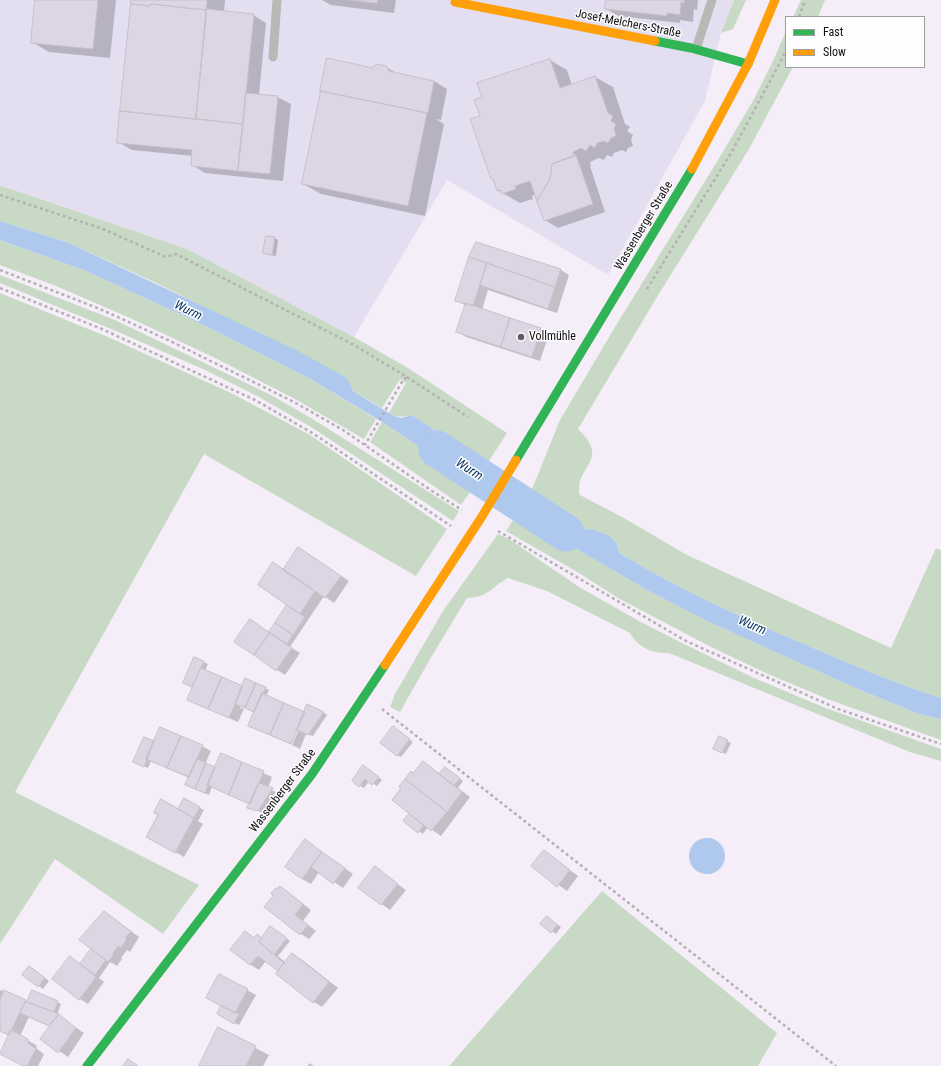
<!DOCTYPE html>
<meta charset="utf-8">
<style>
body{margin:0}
#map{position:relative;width:941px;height:1066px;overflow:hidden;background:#f5eef8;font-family:"Roboto Condensed",sans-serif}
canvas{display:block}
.legend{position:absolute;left:785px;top:16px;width:140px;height:52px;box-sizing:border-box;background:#fdfdfd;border:1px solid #9f9d9f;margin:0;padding:5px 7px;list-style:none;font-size:12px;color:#110d12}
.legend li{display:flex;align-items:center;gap:8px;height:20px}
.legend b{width:20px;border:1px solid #9f9d9f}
</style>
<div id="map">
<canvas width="941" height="1066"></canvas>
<ul class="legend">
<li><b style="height:5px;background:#30b455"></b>Fast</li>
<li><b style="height:5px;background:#ff9f0a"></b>Slow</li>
</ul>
</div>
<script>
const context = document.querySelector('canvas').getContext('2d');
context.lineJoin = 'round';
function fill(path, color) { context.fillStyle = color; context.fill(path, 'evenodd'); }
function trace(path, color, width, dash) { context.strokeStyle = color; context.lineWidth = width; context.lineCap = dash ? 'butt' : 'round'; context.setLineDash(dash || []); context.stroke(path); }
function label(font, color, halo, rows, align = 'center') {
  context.font = font + ' "Roboto Condensed",sans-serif'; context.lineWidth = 3; context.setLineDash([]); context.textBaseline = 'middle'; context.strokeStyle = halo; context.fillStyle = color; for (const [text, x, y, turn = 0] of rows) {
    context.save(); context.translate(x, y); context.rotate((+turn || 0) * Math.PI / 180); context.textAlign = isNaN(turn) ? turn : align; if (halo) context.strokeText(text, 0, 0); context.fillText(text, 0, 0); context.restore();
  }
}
fill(new Path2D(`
 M0,0H734L721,33L705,101L608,275L447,180L354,337L187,249L11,189L0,186Z`), '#e4dff0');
fill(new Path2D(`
 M734,0H746L733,29L721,33Z
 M801,0H825L818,17H793Z
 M786,31V67H793L749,149L657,297L578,429C612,462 574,465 580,495L624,518L687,555L891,648L936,548L941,550V698C893,683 846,662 799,642C738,616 677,588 619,553L617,543L610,536L592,529L576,530L558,523L553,518L552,508L542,495L532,489L560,420L615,327L718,160L754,99L773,61Z
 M0,186L11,189L187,249L354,337L408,368L507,433L489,461L436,431L412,415C402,417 397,418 389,413L406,383L400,379L382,408L353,391L347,378L154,282L69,243L0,221Z
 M0,240L86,271L206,326L309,378L376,419L364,439L295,399L215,358L130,318L56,286L0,265Z
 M0,275L115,320L269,394L311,418L459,511L453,521L311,427L259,397L205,370L116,331L0,283Z
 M0,293L108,337L233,394L310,435L447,529L416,576L204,454L15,792L199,885L163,934L55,859L0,944Z
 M382,422L476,484L461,505L370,442Z
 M515,517L529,519L585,554L649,591L707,621L853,687L919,714L941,719V740L830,700L768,674L709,646L618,598L579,573L506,531Z
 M498,534L509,539L579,587L639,621L680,642L754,678L823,707L941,749V761L910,752L669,653C654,654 638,648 630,633L547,591L508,578C491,587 490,597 467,598L430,659L400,712L390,707L395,694L443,611Z
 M602,891L777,1033L758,1066H449Z`), '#c8dac5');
fill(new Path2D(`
 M0,221L69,243L298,351L347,378L353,391L394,416L401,418L412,415L436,431L489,461L476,484L382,422L309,378L206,326L86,271L0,240Z
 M532,489L542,495L552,508L553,517L558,523L576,530L592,529L610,536L617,543L619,553C677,588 738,616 799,642C846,662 893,683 941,698V719L919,714L853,687L707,621L649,591L585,554L529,519L515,517Z
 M689 856a18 18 0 1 1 36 0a18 18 0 1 1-36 0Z`), '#aec8ee');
fill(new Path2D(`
 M36,0H116L110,58L49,52L32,42Z
 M132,0H225L224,12L253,15L266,23L259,95L277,97L291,104L283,181L205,173L192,165L193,156L132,150L118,142Z
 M322,0H396L394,13L331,5Z
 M607,0H698L697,10L694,9L693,22L680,20V23L619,16L606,9Z
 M550,60L567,70L572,85L595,77L613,87L625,124L630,127L627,131L633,135L631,139L633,146L628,148L626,152L622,150L614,153L612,157L607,155L604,160L599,158L590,162L591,166H590L605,212L558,228L545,220L536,194L532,196L533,199L520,203L497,190L494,180L491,178L481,116L483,97Z
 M386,67L400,75L434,81L447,89L441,120L436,119L444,124L425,216L321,194L303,184L374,69Z
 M274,238L278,240L276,256L269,255L265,253Z
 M476,243L561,270L569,275L557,313L488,290L482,310L541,329L549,334L540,361L466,337L458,332L466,306L456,300Z
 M307,554L349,581L334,603L324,596L290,647L300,653L285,675L277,670L270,633L289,605L284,570Z
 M195,658L208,664L205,671L243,687L265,688L269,690L266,696L304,713L323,712L327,715L313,736L306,734L300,749L292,745L299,729H296L290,744L249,726L255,712L241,706L240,708L244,709L238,722L188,700L193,687L188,685Z
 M397,730L413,742L401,757L397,755Z
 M727,741L731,743L726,754L718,751Z
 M154,742L202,746L211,751L205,764L216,768L222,754L272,777L268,788L276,792L263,813L249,807L250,804L212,787L209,795L190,787L189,778L151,761L148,768L139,764Z
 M423,762L440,774L449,770L463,781L458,788L470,797L441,836L428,827L423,834L405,821L414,816V774Z
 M368,769L382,780L377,786L369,781L364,788L360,786Z
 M184,799L204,810L198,821L203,824L184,857L148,837L192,818Z
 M306,841L353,874L343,888L319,872L311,884L302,879Z
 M544,851L578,876L567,891L532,866Z
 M375,868L406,890L390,910L360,888Z
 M281,888L289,893L311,910L303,921L316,931L309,939L301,934L265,907Z
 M104,912L139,937L130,952L127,950L121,958L122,959L117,966L110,962L99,978L104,982L88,1004L80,999L70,958L81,964L91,950Z
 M551,920L561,927L556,934L542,924Z
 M275,930L290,941L278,956L286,963L292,954L301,959L338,988L322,1007L314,1002L277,974L279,971L266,961L259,970L251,965L232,950L245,932L255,938L263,939Z
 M34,969L49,981L43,989L24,975Z
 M220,975L256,995L239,1025L218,1014L222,1006Z
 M0,990L28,1002H57L61,1004L57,1015L84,1033L68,1057L42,1039L51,1027L29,1017L20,1036L36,1045L37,1049L44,1054L38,1066H24L10,1036L0,1031Z
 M218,1029L269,1055L263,1066H200Z
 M309,1063L314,1066H308Z`), '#0003');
trace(new Path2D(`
 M437,449L566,533`), '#aec8ee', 37);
const building = new Path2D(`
 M35,0H98L93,49L31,43Z
 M131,0H207L206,10L151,4L150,6L131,4Z
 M349,0H378L377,3Z
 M606,0H684V3L681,2L680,15L667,13V16L605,9Z
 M131,4L150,6L151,4L206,10L196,119L120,111Z
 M207,9L254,14L243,124L196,119Z
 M327,58L373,68V67L377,64L386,66L389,71L434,81L428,113L320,91Z
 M550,59L560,88L595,76L608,113L613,116L611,121L616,124L614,129L616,136L611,138L608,143L604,141L597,143L595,148L590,145L586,151L581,148L573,152L575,156L552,164L550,179L537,201L530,181L515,186L516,189L502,194L500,190L497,191L493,179H491L470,119L480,116L474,100L482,97L477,83Z
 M321,91L427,113L408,206L302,184Z
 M246,93L278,96L270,174L238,171Z
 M120,111L243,124L238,171L191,166L192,150L117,143Z
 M576,155L593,204L544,221L537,201L550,179L552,164Z
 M266,236L275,237L272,255L263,253Z
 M476,242L561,269L555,287L469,257Z
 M469,257L487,263L473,306L455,301Z
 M487,263L555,287L548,309L480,285Z
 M466,303L510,318L501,347L456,332Z
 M510,318L541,328L532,357L501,347Z
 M298,547L341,576L325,598L283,570Z
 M273,562L315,591L300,614L258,585Z
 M287,605L305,617L293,635L275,623Z
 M250,619L270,633L254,655L234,642Z
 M275,623L293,635L287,644L269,632Z
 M270,633L292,648L276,671L254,655Z
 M194,657L204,661L192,687L183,683Z
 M201,668L222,677L208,709L187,700Z
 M222,677L243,686L229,718L208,709Z
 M245,678L256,683L245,708L235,704Z
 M256,683L266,687L254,712L245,708Z
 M262,693L284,703L270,735L248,726Z
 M284,703L305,712L291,744L270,735Z
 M307,704L324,712L308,735L297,730Z
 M393,726L410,739L397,756L380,743Z
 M160,727L181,736L167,768L146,759Z
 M181,736L203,745L189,777L167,768Z
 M719,736L728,740L722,753L713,749Z
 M144,737L154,741L144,767L133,762Z
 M221,753L242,762L229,795L207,785Z
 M197,759L206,763L195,789L185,785Z
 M423,761L462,792L447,812L405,779L411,771L413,773Z
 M242,762L264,771L250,804L229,795Z
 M206,763L215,767L205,793L195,789Z
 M363,765L379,777L372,785L365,779L359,787L352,781Z
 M445,767L460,778L454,786L439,774Z
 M405,779L447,812L431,831L392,800L401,788L399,787Z
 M259,783L273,788L258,811L247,808Z
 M184,798L200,807L194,818L178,809Z
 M161,799L194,818L175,853L146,837L158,815L154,813Z
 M409,814L424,825L418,833L403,821Z
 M305,839L322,852L302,879L285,867Z
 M544,850L570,870L557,887L531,866Z
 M322,852L345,868L333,884L311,867Z
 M375,866L398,884L381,905L358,888Z
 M280,886L303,904L295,915L308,925L300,935L264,907L273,896L271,893L276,888H279Z
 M104,911L132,932H131L125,938L127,939L121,948L118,946L113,953L114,954L108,962L79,940Z
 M547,916L557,925L551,933L540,924Z
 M270,926L287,938L274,955L259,942Z
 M245,931L254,938L257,934L262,938L259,942L284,963L278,971L258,956L250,965L230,950Z
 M91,949L106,960L95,975L80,964Z
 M292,953L329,982L313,1003L276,974Z
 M70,956L96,977L79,1000L52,979Z
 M29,966L45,978L38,987L22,975Z
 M219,974L248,989L235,1013L206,998Z
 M4,990L26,1000L9,1035L0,1031V1000Z
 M32,990L58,1001L54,1012L27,1002Z
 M26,1001L27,1002L59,1014L49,1026L20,1013Z
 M221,1006L239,1014L234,1024L217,1014Z
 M59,1014L76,1028L58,1053L40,1039Z
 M218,1027L256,1046L246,1066H199Z
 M11,1030L28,1039V1043L36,1049L27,1066H23L0,1054Z
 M128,1059L138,1066H123Z`);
fill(building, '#ded5e4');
trace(building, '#c6c1c9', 1);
trace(new Path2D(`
 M799,17L805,0
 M0,195L103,229L166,257L176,254L354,345L407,377L402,382L365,445
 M0,270L100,309L166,339L294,402L343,430L432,491L462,510
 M0,288L102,329L255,400L314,434L451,526
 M647,289L731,153L782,59L786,49
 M407,377L468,417
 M498,531L686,641L838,709L941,744
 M382,709L836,1066`), '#b4b1b2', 2.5, [3, 3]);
trace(new Path2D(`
 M696,49L712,0
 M273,57L277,0`), '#bab8b7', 9);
trace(new Path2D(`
 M655,41L691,48L748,64
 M516,460L692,169
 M87,1066L312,774L385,665`), '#30b455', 9);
trace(new Path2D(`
 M456,0L455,2L655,41
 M692,169L748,64L775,0
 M385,665L481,518L516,460`), '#ff9f0a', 9);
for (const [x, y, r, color] of [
 [521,337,4,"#615c62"]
]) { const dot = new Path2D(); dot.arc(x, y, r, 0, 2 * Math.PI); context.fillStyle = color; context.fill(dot); trace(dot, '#fdfdfd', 1.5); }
label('12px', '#110d12', '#fdfdfd', [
 ["Josef-Melchers-Straße",628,24,11],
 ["Wassenberger Straße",644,226,-59],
 ["Wassenberger Straße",283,791,-53]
]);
label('12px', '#110d12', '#fdfdfd', [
 ["Vollmühle",529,337]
], 'left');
label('italic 13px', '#08325f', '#fdfdfd', [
 ["Wurm",188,311,26],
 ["Wurm",469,470,33],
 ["Wurm",752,626,23]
]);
</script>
